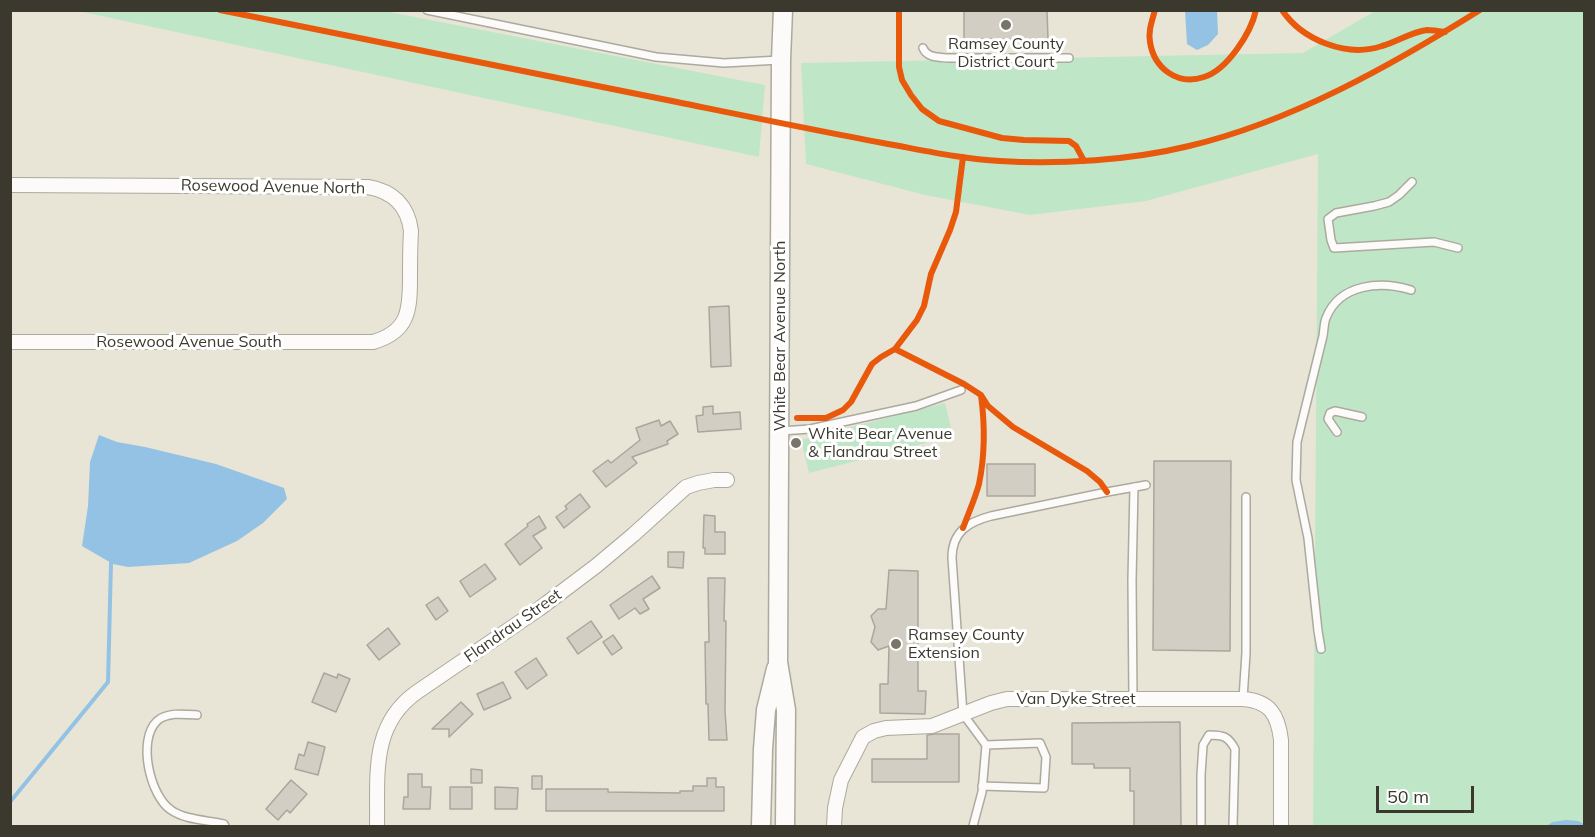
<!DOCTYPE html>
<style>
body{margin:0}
#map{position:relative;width:1595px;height:837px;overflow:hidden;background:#e8e5d7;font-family:Mulish,sans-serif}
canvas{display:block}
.frame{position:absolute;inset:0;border:12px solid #3b392e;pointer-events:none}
.scale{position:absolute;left:1376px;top:786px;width:98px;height:27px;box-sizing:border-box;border:3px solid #3b392e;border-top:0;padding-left:8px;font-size:18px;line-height:21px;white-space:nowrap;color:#3b392e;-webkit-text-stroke:4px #fff;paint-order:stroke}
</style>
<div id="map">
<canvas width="1595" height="837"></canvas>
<div class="frame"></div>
<div class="scale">50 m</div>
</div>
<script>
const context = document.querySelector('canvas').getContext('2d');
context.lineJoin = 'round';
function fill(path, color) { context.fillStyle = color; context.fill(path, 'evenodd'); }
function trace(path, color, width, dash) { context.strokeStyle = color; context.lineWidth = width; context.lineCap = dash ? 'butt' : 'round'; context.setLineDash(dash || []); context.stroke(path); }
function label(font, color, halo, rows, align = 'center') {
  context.font = font + ' Mulish,sans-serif'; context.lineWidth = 6; context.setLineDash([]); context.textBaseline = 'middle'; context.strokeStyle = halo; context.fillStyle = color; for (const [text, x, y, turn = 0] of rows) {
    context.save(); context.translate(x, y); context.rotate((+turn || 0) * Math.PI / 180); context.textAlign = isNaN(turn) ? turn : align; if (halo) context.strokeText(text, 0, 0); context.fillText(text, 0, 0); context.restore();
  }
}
fill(new Path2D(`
 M78,11H384L765,85L759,157Z
 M1375,11H1584V826H1313L1318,154L1146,201L1030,215L925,195L806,164L801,63L1303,53Z
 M945,403L953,436L809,473L801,440Z`), '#c0e6c8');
fill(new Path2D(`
 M1185,11H1217L1218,34L1208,45L1197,50L1187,44Z
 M99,435L117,442L145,447L216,464L284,488L287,499L263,523L237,541L189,563L128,567L113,564L82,546L88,506L90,462Z
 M1566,820L1578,821L1584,824V826H1546L1553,822Z`), '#93c2e4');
trace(new Path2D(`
 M10,802L108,682L111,563`), '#93c2e4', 4);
const building = new Path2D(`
 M964,10H1047L1048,39H964Z
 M729,306L731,366L711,367L709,307Z
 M713,406V414L740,412L741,429L698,432L696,416L703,415V407Z
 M659,420L661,426L670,421L678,434L667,441L668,444L632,457L637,463L606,487L593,471L608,460L611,463L640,440L636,428Z
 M1154,461H1231L1230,651L1153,650Z
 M987,464H1035V496H987Z
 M580,494L590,507L564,528L556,517L567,509L565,506Z
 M704,515L715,516V532H725V554H705V548H703Z
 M539,516L546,528L533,536L542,548L520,565L505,544L528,526L527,524Z
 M668,552H684L683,568L668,567Z
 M485,564L496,579L470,597L460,581Z
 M889,570L918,571V691H926L925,714L880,713V684H888L889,646L878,650L871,642L875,627L871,616L878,609H886Z
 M652,576L660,588L643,599L649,609L640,614L635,608L619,619L610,605Z
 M708,578H725L724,621H726L725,711L727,740H709L708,704H706L705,642H709Z
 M438,597L448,611L436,620L426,605Z
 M591,621L602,637L578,654L567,638Z
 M388,628L400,644L379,660L367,645Z
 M613,635L622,648L612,655L603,642Z
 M536,658L547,675L527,689L515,672Z
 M324,673L337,678L338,674L350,679L336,712L312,702Z
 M503,682L511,698L484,710L477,694Z
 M461,702L473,714L449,737V729H432Z
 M1180,722L1181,826H1134V791H1130V768H1094V764H1072V723Z
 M935,734H959V782H872V759H927V735Z
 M308,742L325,747L318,775L295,769L299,754L304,756Z
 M471,769L482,770V783H471Z
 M408,774H422V787H431L430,809H403L404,797H408Z
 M532,776H542V789H532Z
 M707,778H716V787H724V811H546V789H608V792L680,793V791H693V786H707Z
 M291,780L307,794L290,813L287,810L278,820L266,809Z
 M450,787H472V809H450Z
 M495,787L518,788L517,809H495Z`);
fill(building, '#d3cec4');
trace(building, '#aba69d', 1.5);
const lane = new Path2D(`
 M427,10L656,57L724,63L780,60
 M923,48C927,58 938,57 948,58H1069
 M1412,182L1399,195L1389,202L1374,206L1336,213L1328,219L1331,240L1334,248L1434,242L1458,248
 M780,431L810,429L916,406L961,390
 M1337,432L1328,419L1330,413L1335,411L1362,417
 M1321,649L1318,631L1308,538L1296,480L1297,442L1323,336C1324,330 1324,323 1326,318C1340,283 1381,281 1411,290
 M1133,699L1132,580L1134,487
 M1243,699L1246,653V497
 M197,715C184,714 167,712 157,721C137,740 150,796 171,810C185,820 207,820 224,824L225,826
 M982,786L1044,788L1046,757L1040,743L986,745
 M973,826L982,792L986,745L963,714L952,558C952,532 968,522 991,516L1107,492L1146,485
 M1201,826V775L1203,745L1209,735C1223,735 1228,736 1235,749L1233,826`);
const street = new Path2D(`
 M10,185L368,187C392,191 408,205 411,231C410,247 410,263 410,279C410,311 408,332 373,342H10
 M377,826C378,776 370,725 417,692L539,609L596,566L633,535L686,487L698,483L714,480H727
 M834,826L835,808L841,780L863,737L874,731L886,728L932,726L991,703L1007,699H1243C1270,701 1278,715 1281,740V826`);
const secondary = new Path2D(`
 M783,10L781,60L778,662L786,710L785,826
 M761,826L763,749L766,710L776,669`);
trace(lane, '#aca99e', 10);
trace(street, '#aca99e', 16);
trace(secondary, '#aca99e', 21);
trace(lane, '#fcfbf9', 7);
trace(street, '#fcfbf9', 14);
trace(secondary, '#fcfbf9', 18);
trace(new Path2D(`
 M220,10C372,41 525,71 677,102C746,116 814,130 883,143C922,150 961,159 1000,161C1059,165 1132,160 1189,146C1291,122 1392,65 1480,10
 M899,10V67L902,80L911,95L922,109L939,121L1002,138L1024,140L1069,141L1076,146L1084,161
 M1155,10C1152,21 1148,31 1150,42C1154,68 1177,86 1204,77C1227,70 1251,33 1256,10
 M1282,10C1302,40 1347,58 1382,46C1397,42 1411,32 1427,30C1433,30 1439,31 1445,32
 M895,349L964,384L981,395L988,406L1013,427L1087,471L1100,482L1107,492
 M797,418H826L843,410L851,402L872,364L881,357L895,349L917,320L924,306L931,274L950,230L956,212L963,157
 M963,528C968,514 975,499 979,484C985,455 985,425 981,395`), '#e8590c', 6);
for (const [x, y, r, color] of [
 [1006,25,6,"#787569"],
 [796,443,6,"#787569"],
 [896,644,6,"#787569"]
]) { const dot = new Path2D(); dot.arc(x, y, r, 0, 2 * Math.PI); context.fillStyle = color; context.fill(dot); trace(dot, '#fff', 2); }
label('16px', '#3b392e', '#fff', [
 ["Ramsey County",1006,44,"center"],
 ["District Court",1006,62,"center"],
 ["White Bear Avenue",808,434],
 ["& Flandrau Street",808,452],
 ["Ramsey County",908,635],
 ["Extension",908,653]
], 'left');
label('16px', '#3b392e', '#fff', [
 ["Rosewood Avenue North",273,187,1],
 ["White Bear Avenue North",780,336,-90],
 ["Rosewood Avenue South",189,342],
 ["Flandrau Street",513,626,-35],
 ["Van Dyke Street",1076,699]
]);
</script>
